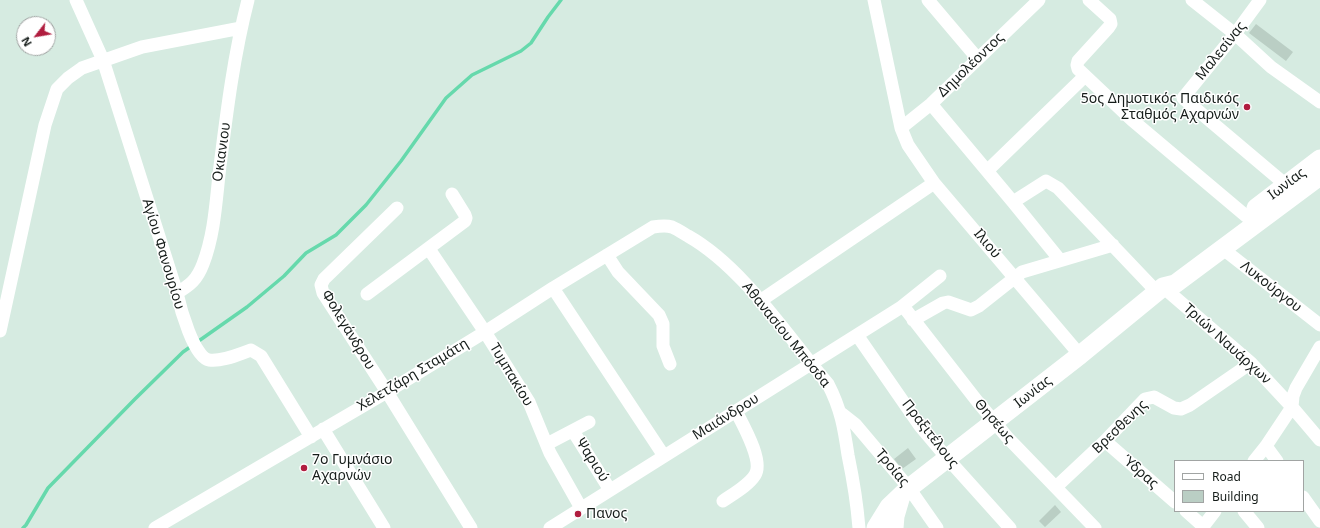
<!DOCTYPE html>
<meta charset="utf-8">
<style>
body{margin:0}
#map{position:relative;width:1320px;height:528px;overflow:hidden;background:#d6ebe1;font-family:"Noto Sans",sans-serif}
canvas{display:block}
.legend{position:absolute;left:1174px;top:460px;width:130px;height:52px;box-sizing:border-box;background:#fff;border:1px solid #a1a4a3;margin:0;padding:5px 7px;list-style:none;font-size:12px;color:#151c19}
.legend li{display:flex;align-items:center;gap:8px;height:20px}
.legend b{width:20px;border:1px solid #a1a4a3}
.north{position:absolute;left:16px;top:16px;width:40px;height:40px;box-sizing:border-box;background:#fff;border:1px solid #a1a4a3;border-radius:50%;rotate:239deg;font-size:11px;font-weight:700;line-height:16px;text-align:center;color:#151c19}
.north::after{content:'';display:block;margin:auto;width:14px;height:18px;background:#b01d3f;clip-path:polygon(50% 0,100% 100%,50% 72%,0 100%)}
</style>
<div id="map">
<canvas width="1320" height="528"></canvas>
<ul class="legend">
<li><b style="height:5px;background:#fff"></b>Road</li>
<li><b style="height:11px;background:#bacec4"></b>Building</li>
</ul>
<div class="north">N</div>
</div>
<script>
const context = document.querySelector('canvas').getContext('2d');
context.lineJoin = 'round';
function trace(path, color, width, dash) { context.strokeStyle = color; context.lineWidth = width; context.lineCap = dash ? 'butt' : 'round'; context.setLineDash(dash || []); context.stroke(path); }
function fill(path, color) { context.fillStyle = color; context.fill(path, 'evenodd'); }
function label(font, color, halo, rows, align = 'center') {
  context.font = font + ' "Noto Sans",sans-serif'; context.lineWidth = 3; context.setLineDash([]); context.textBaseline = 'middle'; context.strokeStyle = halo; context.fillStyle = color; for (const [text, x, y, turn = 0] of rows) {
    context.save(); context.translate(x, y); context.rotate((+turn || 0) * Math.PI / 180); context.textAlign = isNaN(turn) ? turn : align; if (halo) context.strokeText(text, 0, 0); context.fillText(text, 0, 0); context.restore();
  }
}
trace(new Path2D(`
 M23,528L26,525L48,488L135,399L183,352L247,307L284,276L306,253L336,235L366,205L401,161L446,98L472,75L521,51L531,43L548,17L561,0`), '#66d9ac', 3.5);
fill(new Path2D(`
 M1256,24L1293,52L1286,61L1249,33Z
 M908,448L916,459L902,469L894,459Z
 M1055,505L1061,512L1045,527L1039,521Z`), '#bacec4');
trace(new Path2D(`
 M76,0L103,60L177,293C180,307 194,358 209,360C222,362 239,354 251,350L261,356L311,437
 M874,0L901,128L908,145L934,183L1080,355
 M928,0L978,59
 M1089,0L1110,19L1111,24L1109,27L1078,61L1077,65L1078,69L1132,120L1246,216
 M1192,0L1235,34L1271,67L1320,102
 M1260,0L1235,34L1183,98L1292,190
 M931,104L1013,202L1060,260
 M901,128L931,104L1039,0
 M987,171L1085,76
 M1013,202L1046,181L1058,188L1157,292
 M397,208L324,279L321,285L323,293L387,392L471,528
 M429,249L485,332L529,402L550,453L581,508
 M1223,249L1320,325
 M607,255L618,272L659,315L663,324V346L670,364
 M1163,287L1251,363L1292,407L1320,440
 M553,288L664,456
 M177,293C190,285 197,280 203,264C215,233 216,199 220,166C227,110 234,54 248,0
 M367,294L465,221L466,218L465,215L452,194
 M760,301L934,183
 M900,308L940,276
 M913,320L943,303L948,302L971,310L979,306L1022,272L1113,245
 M0,331L45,125L57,89L68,78L82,68L142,47L241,28
 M857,335L920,426L947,458L1010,528
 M841,413L855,424L909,488L937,528
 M323,429L384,528
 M573,431L610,490
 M1105,441L1175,502
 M547,444L589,422
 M1266,446L1277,461
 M1254,461L1266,446L1292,407L1293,396L1296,388L1320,347
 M1056,487L1105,441L1145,399L1154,397L1174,408L1181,409L1190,405L1251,363
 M1303,497L1320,521
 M723,501C733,494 748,486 755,475C764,461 743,425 736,411
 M1186,511L1203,526
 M1244,511L1258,528
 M155,528L387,392L485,332L553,288L653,227C659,226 666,225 672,227C677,229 683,233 688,236C743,267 787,336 828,384C841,409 844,428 848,455C853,479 857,503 859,528
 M550,528L903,306L977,401L1007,437L1095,528
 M1202,528L1215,511`), '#fff', 13);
trace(new Path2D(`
 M1256,208L1320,159
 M876,528L889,507L909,488L1080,355L1163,287L1175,284L1320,176
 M894,528L895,516L900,499`), '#fff', 19);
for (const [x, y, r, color] of [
 [1247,107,4,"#b01d3f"],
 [304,468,4,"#b01d3f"],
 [578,514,4,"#b01d3f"]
]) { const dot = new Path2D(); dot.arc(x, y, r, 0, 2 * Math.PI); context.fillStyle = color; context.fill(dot); trace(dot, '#fff', 1.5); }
label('14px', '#151c19', '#fff', [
 ["Μαλεσίνας",1221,51,-51],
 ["Δημολέοντος",971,65,-44],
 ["Οκιανιου",222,152,-82],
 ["Ιωνίας",1287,184,-37],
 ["Ιλιού",987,244,50],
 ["Αγίου Φανουρίου",163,254,73],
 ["Λυκούργου",1271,287,38],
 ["Φολεγάνδρου",348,330,59],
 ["Αθανασίου Μπόσδα",786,335,51],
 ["Τριών Ναυάρχων",1227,344,42],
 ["Χελετζάρη Σταμάτη",413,375,-31],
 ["Τυμπακίου",511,375,59],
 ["Ιωνίας",1033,392,-38],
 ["Μαιάνδρου",726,417,-32],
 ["Θησέως",994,421,49],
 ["Βρεσθενης",1120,427,-44],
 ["Πραξιτέλους",930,434,52],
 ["Ψαριού",592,460,58],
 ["Τροίας",892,468,50],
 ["Ύδρας",1140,472,41]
]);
label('14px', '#151c19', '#fff', [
 ["5ος Δημοτικός Παιδικός",1239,99,"right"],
 ["Σταθμός Αχαρνών",1239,115,"right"],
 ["7ο Γυμνάσιο",312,460],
 ["Αχαρνών",312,476],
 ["Πανος",586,514]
], 'left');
</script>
